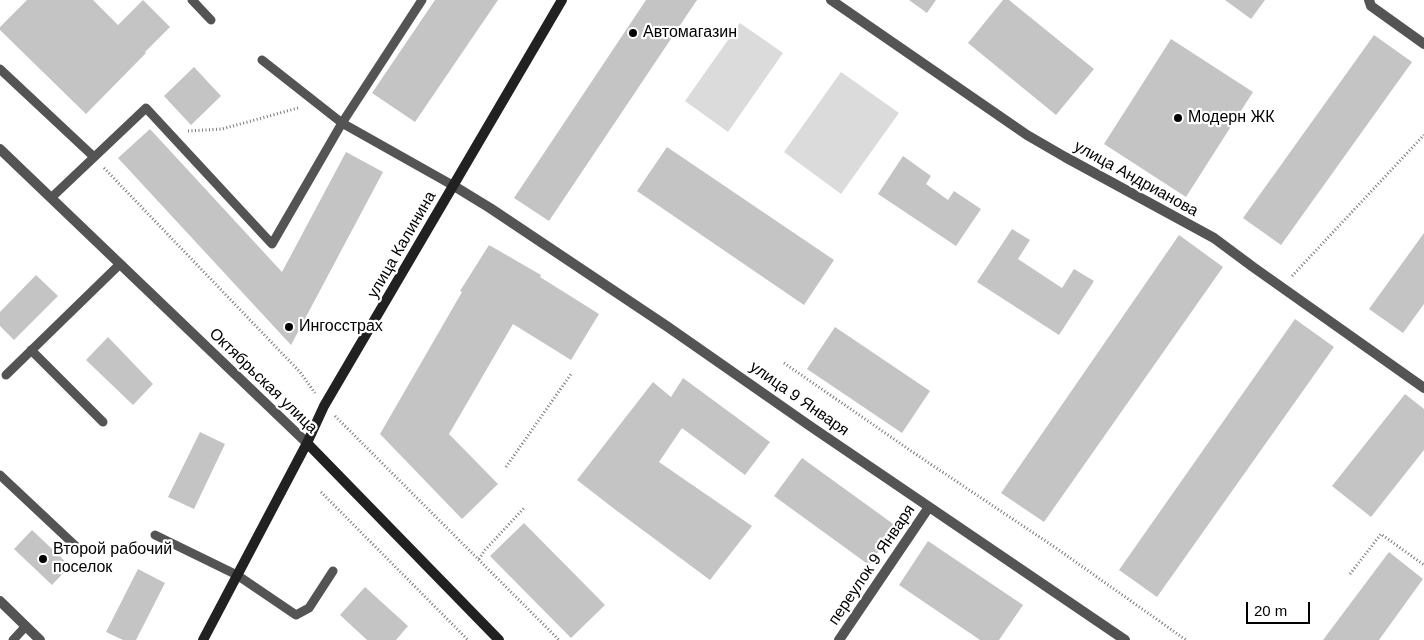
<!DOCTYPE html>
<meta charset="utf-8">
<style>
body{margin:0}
#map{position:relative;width:1424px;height:640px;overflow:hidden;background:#fff;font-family:Helvetica,sans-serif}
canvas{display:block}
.scale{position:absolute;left:1246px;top:602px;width:64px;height:22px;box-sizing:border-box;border:2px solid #000;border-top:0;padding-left:6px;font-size:15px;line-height:18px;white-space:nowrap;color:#000;-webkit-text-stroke:4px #fff;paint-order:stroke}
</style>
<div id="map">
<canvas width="1424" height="640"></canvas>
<div class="scale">20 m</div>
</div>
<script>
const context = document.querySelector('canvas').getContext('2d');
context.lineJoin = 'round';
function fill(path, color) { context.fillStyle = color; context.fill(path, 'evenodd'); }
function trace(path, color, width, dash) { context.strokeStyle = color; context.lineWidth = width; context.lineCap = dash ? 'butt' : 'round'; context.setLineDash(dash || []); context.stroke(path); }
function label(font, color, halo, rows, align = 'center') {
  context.font = font + ' Helvetica,sans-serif'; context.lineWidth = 4.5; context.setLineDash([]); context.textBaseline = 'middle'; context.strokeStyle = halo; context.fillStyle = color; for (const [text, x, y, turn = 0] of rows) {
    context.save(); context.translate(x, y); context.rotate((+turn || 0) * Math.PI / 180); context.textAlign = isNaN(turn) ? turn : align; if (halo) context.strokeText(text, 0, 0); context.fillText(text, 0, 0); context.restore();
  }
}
fill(new Path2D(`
 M740,23L783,53L728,132L685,101Z
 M841,72L899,113L841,194L784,152Z`), '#dbdbdb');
fill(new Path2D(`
 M27,0H93L118,25L143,0L170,27L145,52L146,53L86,114L0,30V27Z
 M435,0H498L415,122L372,93Z
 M646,0H697L549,221L514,198Z
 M909,0H936L927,13Z
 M1003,0H1009L1094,69L1056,115L968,43Z
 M1225,0H1265L1251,19Z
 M1374,35L1412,62L1281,245L1243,218Z
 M1171,39L1253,92L1186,197L1104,144Z
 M194,67L221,96L191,125L164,96Z
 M150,129L282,272L346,152L383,172L291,345L118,158Z
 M667,147L834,260L804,305L637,191Z
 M903,156L931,176L926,184L948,200L954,191L981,209L956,246L878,194Z
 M1012,229L1030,240L1018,259L1062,288L1074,269L1094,281L1059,335L977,282Z
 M1424,233V304L1403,333L1369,309Z
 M1179,235L1223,267L1044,522L1001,493Z
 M489,245L541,275L540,277L599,314L571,360L513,324L449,434L498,484L462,519L380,434L462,292L460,291Z
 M36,275L58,296L14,340L0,326V312Z
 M1295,319L1334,347L1157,597L1119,570Z
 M835,327L930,391L902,433L807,369Z
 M108,337L153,384L133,405L86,360Z
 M683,378L770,442L745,475L682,428L659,462L752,526L710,580L617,511L577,480L653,382L671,397Z
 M1405,394L1424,409V450L1371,517L1332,486Z
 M200,432L225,444L194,509L168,497Z
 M802,458L896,526L869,565L774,496Z
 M524,523L605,605L571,638L490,556Z
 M32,530L70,566L52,585L14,549Z
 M928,541L1023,605L999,640H980L899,585Z
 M1389,552L1423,579L1379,640H1323Z
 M138,569L165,583L136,640H123L106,632Z
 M365,587L408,626L396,640H367L340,615Z`), '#c4c4c4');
trace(new Path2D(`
 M188,131L222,129L298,108
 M104,168L300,372L315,393
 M1292,276L1424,135
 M784,363L917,455L1056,548L1186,640
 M335,416L559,640
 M506,467L571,374
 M321,492L468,640
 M479,559L485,550L525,507
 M1350,574L1381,534L1424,565`), '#767676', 3, [1, 2.5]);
trace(new Path2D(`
 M192,0L211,20
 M262,60L342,123L422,0
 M0,69L94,157
 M51,198L146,108L272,244L342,123L454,186
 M31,350L103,422
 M6,375L120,264
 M0,475L82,552
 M155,535L237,575L296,615L309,608L333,571
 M13,640L26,626`), '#545454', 9);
trace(new Path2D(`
 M831,0L1027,135L1065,157L1214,238L1253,267L1424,388
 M1369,0L1371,6L1424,44
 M0,149L307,443
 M454,186L490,208L668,327L810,426L1125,640
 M0,601L40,640
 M839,640L929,507`), '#545454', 10);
trace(new Path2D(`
 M307,443L499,640
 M203,640L307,443L324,406L562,0`), '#212121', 10);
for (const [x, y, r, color] of [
 [633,33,5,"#000"],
 [1178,118,5,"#000"],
 [289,327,5,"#000"],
 [43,559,5,"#000"]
]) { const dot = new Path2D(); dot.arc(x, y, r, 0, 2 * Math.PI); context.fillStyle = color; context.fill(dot); trace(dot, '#fff', 2); }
label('16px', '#000', '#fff', [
 ["Автомагазин",643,33],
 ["Модерн ЖК",1188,118],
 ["Ингосстрах",299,327],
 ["Второй рабочий",53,550],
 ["поселок",53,568]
], 'left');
label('16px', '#000', '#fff', [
 ["улица Андрианова",1136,179,29],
 ["улица Калинина",402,245,-60],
 ["Октябрьская улица",263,381,44],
 ["улица 9 Января",799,399,35],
 ["переулок 9 Января",872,565,-56]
]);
</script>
